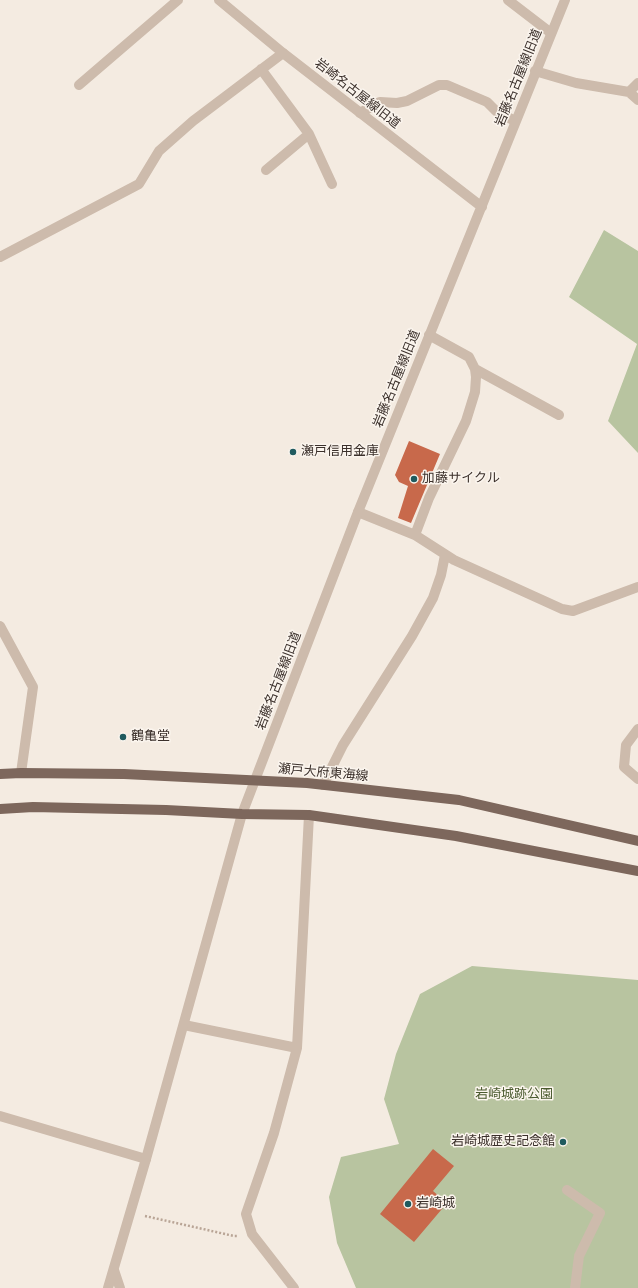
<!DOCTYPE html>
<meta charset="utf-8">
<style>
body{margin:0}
canvas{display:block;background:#f4ebe1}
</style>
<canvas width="638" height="1288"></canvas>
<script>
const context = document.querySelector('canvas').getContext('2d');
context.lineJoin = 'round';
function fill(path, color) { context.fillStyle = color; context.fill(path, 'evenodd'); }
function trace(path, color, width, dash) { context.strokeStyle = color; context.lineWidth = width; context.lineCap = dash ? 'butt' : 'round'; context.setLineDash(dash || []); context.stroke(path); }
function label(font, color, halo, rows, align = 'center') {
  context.font = font + ' "DM Sans","Noto Sans JP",sans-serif'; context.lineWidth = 3; context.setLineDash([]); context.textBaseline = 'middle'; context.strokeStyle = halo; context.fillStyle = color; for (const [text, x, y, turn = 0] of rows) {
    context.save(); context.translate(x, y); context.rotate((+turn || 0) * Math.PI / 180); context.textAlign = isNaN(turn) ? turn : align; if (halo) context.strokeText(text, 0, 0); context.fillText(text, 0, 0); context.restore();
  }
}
fill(new Path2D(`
 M604,230L638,251V453L608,421L637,344L569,297Z
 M472,966L638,980V1288H356L337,1243L329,1197L341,1157L399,1144L384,1099L396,1054L420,994Z`), '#b8c4a0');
fill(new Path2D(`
 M409,441L440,454L411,523L398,518L408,486L399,482L395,475Z
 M433,1149L454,1166L433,1191L447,1203L414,1242L380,1214Z`), '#c8694b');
trace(new Path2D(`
 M145,1216L234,1236H237`), '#b9a596', 2.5, [2, 2]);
trace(new Path2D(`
 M508,0L551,33
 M261,69L309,134L332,184
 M535,71L576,83L629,92L638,83
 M79,85L178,0
 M629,92L638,100
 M360,113L380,102L397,103L407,101L439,85H447L487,102L496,111L515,121
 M266,170L309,134
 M0,257L139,184L159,151L193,121L283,53
 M475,369L559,415
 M358,512L415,535L454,560L562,609L573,611L638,587
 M415,535L429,498L466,421L475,392L476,377L475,369L469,357L429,335
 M0,626L33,687L21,773
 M638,729L626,745L624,767L638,779
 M323,785L343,745L412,636L433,598L441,575L445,555
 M184,1025L297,1048
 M0,1116L146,1159
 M567,1190L600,1213L579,1256L575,1288
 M114,1270L120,1288
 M294,1288L252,1234L246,1214L274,1133L297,1048L309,815`), '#cdbbac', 10);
trace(new Path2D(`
 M219,0L283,53L482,207
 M108,1288L146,1159L242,814L358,512L565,0`), '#cdbbac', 10);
trace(new Path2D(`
 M0,774L21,773L124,774L307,783L459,800L638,841
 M0,809L33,807L166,810L242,814L309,815L456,836L638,871`), '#7d675c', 10);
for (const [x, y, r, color] of [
 [293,452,4,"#1f5a5e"],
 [414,479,4,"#1f5a5e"],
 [123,737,4,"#1f5a5e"],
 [563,1142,4,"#1f5a5e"],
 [408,1204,4,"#1f5a5e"]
]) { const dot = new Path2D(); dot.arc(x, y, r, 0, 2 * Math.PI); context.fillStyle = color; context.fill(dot); trace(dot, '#fbf5ee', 1.5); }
label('13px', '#3b302b', '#fbf5ee', [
 ["岩藤名古屋線旧道",519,78,-68],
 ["岩崎名古屋線旧道",357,94,38],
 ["岩藤名古屋線旧道",397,379,-68],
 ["岩藤名古屋線旧道",279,681,-69],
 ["瀬戸大府東海線",323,773,5]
]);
label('13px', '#3b302b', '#fbf5ee', [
 ["瀬戸信用金庫",301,452],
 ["加藤サイクル",422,479],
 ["鶴亀堂",131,737],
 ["岩崎城歴史記念館",555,1142,"right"],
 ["岩崎城",416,1204]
], 'left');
label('13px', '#4a5a2e', '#fbf5ee', [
 ["岩崎城跡公園",514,1095]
]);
</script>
